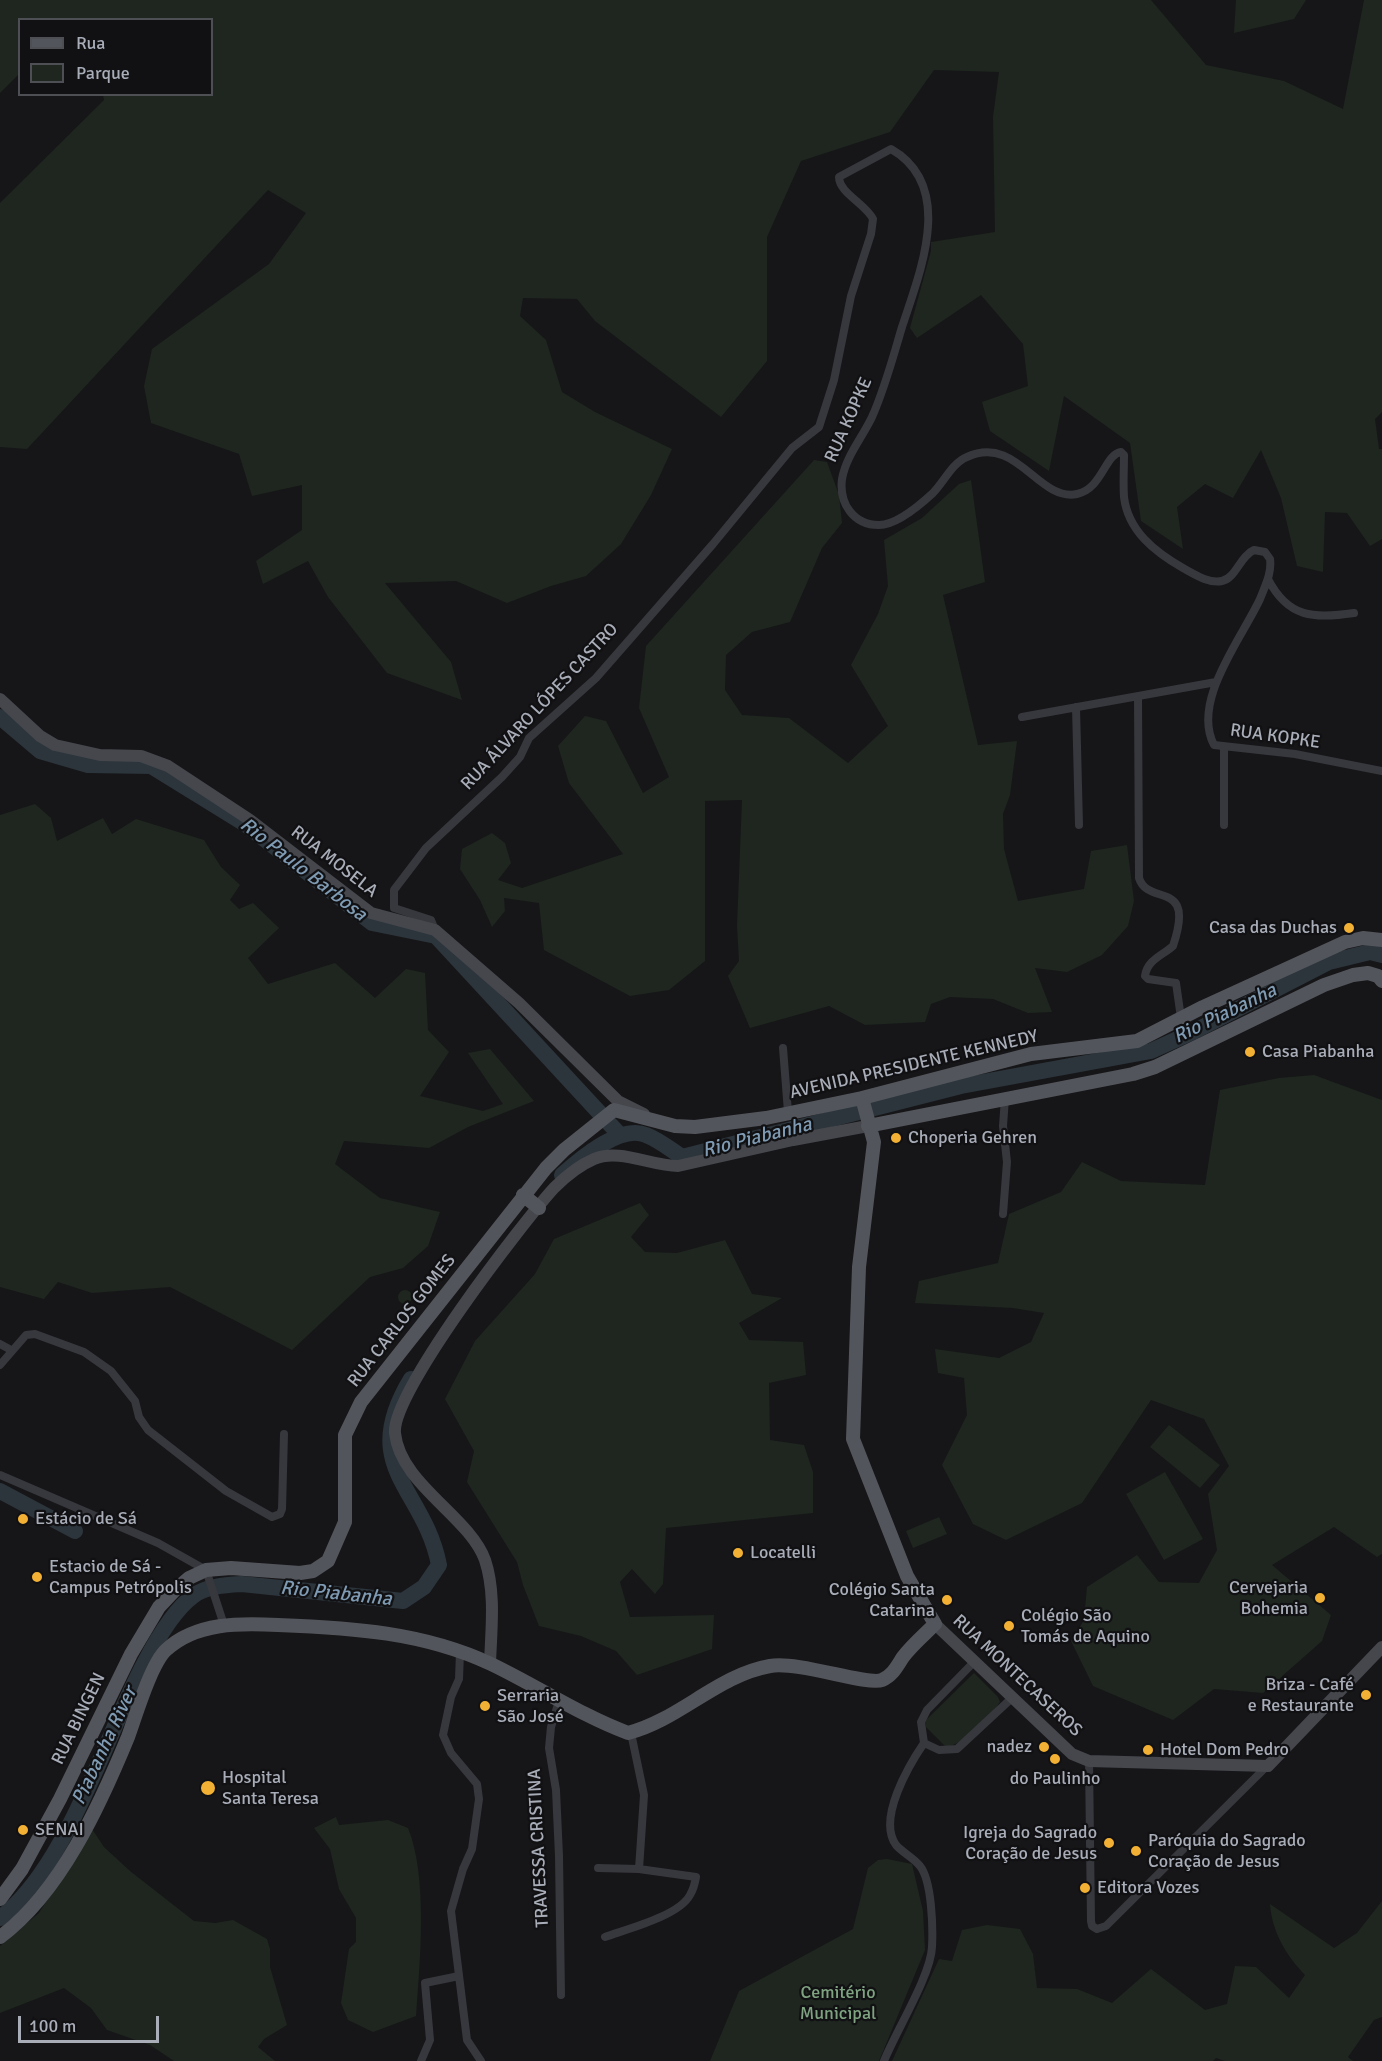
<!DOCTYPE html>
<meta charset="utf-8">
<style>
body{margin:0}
#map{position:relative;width:1382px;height:2061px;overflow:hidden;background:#161618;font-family:Signika,sans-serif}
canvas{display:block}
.legend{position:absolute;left:18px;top:18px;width:195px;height:78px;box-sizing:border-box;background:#111113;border:2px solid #4d4f55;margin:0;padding:8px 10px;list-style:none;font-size:18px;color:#a8adb8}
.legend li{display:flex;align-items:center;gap:12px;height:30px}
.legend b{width:30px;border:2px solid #4d4f55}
.scale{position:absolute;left:18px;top:2016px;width:141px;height:27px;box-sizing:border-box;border:3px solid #a8adb8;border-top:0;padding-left:8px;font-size:18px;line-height:21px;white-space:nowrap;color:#a8adb8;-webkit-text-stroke:4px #111113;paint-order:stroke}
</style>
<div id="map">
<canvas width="1382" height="2061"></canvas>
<ul class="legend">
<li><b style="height:8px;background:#53555c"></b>Rua</li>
<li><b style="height:16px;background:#1e261f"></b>Parque</li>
</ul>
<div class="scale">100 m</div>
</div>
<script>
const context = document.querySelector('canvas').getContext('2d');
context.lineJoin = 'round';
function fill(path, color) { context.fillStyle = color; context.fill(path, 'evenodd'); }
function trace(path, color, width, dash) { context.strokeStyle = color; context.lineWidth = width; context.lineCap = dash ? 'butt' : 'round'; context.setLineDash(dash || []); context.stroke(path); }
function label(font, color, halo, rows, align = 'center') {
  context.font = font + ' Signika,sans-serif'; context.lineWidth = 4.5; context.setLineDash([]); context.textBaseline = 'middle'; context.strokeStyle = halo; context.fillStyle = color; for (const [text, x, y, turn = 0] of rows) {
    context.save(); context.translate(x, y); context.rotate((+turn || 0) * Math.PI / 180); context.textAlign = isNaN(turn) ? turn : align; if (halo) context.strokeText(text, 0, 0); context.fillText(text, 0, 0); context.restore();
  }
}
fill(new Path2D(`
 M0,0H1151L1206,65L1284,81L1343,109L1364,0H1382V412L1375,419L1379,449H1382V539L1370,546L1347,513L1325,512L1323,572L1297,566L1281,498L1261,450L1233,498L1205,484L1177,507L1183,549L1141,521L1130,443L1064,396L1049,471L990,431L982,402L1028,386L1023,344L981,295L917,338L910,328L931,251V242L995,232L993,117L999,72L934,70L890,132L801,161L767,237V361L721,417L595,321L577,299L523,298L520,316L546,340L562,392L595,412L672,449L651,495L621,544L586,576L551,586L507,603L456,581L385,583L451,662L462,700L387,673L328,597L308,561L263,584L256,561L302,530V485L252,496L239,454L151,423L144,386L152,349L269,264L306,213L268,190L27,449L0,447V203L104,100L103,95L212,94V20H20L19,74L0,93Z
 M1236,0H1306L1294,19L1234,33Z
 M814,460L827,462L839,495L842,523L822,548L790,622L752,632L726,655L725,690L742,715L789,718L848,763L888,726L851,665L878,614L888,586L884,540L922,518L959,484L971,480L985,582L943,595L978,745L1017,741L1010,795L1003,814L1004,849L1018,901L1084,889L1091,851L1127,845L1134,901L1128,926L1102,955L1067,972L1035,968L1052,1012L1028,1013L993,999L950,997L931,1004L925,1022L865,1025L829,1006L750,1028L728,976L739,961L737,926L742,800L705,801V961L669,990L630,996L544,950L539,903L504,898L505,911L492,927L480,900L460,869L462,849L492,833L505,843L511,863L498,880L522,888L623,854L569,783L558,746L585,716L606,721L643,793L669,777L639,708L646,646Z
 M35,804L51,818L57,841L103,818L112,834L136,819L204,840L221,867L240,885L230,900L239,909L253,903L279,928L248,958L268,984L335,963L375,998L406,969L425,973L428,1030L449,1052L420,1096L483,1111L503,1104L468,1053L490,1049L534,1101L468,1127L429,1148L344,1141L335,1164L380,1198L440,1212L428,1246L403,1268L370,1277L292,1350L170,1287L92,1293L58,1282L44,1299L0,1287V815Z
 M1314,1075L1382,1100V1554L1377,1557L1334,1527L1272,1565L1331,1615L1322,1641L1263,1693L1214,1689L1173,1720L1093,1686L1071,1641L1084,1620L1087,1587L1137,1555L1159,1582L1199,1583L1217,1550L1208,1494L1229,1466L1204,1419L1151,1400L1082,1503L1006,1540L973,1524L942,1465L967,1415L964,1378L938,1373L935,1349L999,1358L1031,1342L1044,1313L1013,1308L915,1303L919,1281L998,1263L1009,1214L1061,1192L1082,1162L1121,1181L1205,1185L1220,1090L1279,1078Z
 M640,1203L649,1215L631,1237L645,1252L677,1253L725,1240L752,1294L782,1298L739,1323L749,1340L803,1342L806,1375L769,1383L770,1440L804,1445L813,1472V1513L666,1528L663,1584L655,1594L632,1569L620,1582L630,1617L714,1615L712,1649L637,1675L616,1651L581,1636L539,1626L523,1585L517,1562L467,1482L474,1451L445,1399L475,1341L535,1274L554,1239Z
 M398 1297a7 7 0 1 1 14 0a7 7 0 1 1-14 0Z
 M1169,1425L1220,1465L1200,1488L1150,1447Z
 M1165,1472L1203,1539L1164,1560L1126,1494Z
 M939,1517L947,1534L913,1548L906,1531Z
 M974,1673L998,1697L1000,1702C988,1720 966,1743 946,1747L926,1727L925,1721Z
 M336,1817L339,1825L388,1820L408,1828C428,1876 420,1963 416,2016L373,2032L348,2020L341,2003L349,1949L356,1942V1918L339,1889L330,1849L314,1828Z
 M92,1829L104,1847L130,1871L194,1921L215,1923L233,1920L267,1939L270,1949V1967L287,2025L264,2039L258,2047L275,2061H174L150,2045L107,2030L91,2008L64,1988L0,2013V1946L39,1913Z
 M887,1859L912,1864L923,1911L925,1950L879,2061H710L739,1991L853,1929L868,1868L878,1860Z
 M1382,1901V2017L1374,2020L1348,2057L1353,2061H1225L1216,2058L1213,2061H892L939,1959L952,1961L962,1930L987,1925L1020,1929L1033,1954L1037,1988L1077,1989L1112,2003L1151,1969L1205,2010L1227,2004L1235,1966L1256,1967L1289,1998L1305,1975C1286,1955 1272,1932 1270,1904L1334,1948L1357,1933Z`), '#1e261f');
trace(new Path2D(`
 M0,717L40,751L88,765L151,766L245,824L372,923L436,936L619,1134
 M562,1175C580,1159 621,1124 646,1135C659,1140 670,1149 682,1157L961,1086L1151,1051L1195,1031L1329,962L1370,952L1382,955
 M0,1491L75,1531
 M0,1918C67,1868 105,1736 145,1662C156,1641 174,1610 193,1596C206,1586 226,1585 242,1584L403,1601L424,1587L439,1565C424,1487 357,1468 411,1379`), '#2c353c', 16);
trace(new Path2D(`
 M1268,579C1288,618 1314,619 1354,613
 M1138,697L1139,878C1148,907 1196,878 1173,946C1163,955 1147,960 1145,976L1148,979L1176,983L1181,1018
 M1076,707L1079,825
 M1022,717L1216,682
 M1224,747V825
 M435,930L431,920L394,908V890L426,848L502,777L520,757L529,738L596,678L713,544L792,448L819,427L834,380L851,296L871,234L873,219C866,204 839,193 839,177L891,149C956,186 920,272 902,327C893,357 885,388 872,417C862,438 846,456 842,479C839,503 853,525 879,525C897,525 920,505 933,493C944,482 952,463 967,457C1017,434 1038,502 1077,494C1102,489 1105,454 1121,452L1124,455C1124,469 1123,483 1124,497C1128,531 1155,552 1183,568C1194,574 1209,584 1222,581C1236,578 1240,556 1254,550L1265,552L1270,559C1272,573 1265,586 1260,599C1242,638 1191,701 1214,745L1295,754L1382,771
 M783,1048L788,1112
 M1003,1214L1007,1162L1003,1126L1005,1098
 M0,1344L11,1350
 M0,1365L26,1335L35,1334L84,1352L111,1371L135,1401L139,1417L148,1430L226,1491L272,1517L280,1514L282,1509L284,1434
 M0,1475L158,1543L206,1570L224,1625
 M460,1652L459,1679L451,1697L443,1735L451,1753L477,1784L479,1799L472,1849L463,1869L451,1911L467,2040L481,2061
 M975,1661L927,1710L921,1722L924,1743L939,1750L957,1749L1013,1697
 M559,1701L551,1727L549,1748L556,1790L559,1856L561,1995
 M631,1733L644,1795L639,1869
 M1089,1761L1091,1921L1092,1926L1097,1929L1106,1926L1267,1766
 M598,1868L639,1869L696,1877C695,1883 693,1890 690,1895C679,1916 627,1929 605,1937
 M421,2061L430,2040L425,1983L459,1976
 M884,2061C896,2031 931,1975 932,1947C933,1928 932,1881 920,1866C914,1858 903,1853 896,1845C877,1819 909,1765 924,1743`), '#37383d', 8);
trace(new Path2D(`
 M0,699L40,736L55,745L100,755L141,756L168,766L250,820L371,913L435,930L519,1003L618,1101L644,1114
 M935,1624L1072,1754L1089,1761L1268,1766L1382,1647
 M490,1664C491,1631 496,1593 485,1560C469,1516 400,1484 395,1433C391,1393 523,1222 554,1188C565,1177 580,1165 594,1159C619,1148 651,1166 678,1166L793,1140L868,1126`), '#45474d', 12);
trace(new Path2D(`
 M868,1126L1133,1074L1155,1067L1324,985L1353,975L1368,973L1378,976L1382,981
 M523,1195L539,1208
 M0,1899L22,1869L60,1799L131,1654L159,1607L175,1590L189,1578L206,1570L231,1568L300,1573L313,1571L328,1561L345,1522V1435L361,1402L546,1168L564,1150L614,1110L675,1126L695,1127L766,1118L862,1098L1031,1054L1137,1041L1203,1007L1345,942L1363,938L1382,940
 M0,1937C60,1893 100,1805 128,1737C136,1715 151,1664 166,1650C196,1622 241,1623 278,1625C352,1628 423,1632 491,1664C537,1686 580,1715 628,1733C679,1720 718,1675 770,1666C799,1661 868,1686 882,1680C893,1675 897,1666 903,1657C912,1645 925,1634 935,1624L907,1576L853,1439L859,1267L874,1142L862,1098`), '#53555c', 14);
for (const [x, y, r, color] of [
 [1349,928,6,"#f2b134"],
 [1250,1052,6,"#f2b134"],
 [896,1138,6,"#f2b134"],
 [23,1519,6,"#f2b134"],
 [738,1553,6,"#f2b134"],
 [37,1577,6,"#f2b134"],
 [1320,1598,6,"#f2b134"],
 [947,1600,6,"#f2b134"],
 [1009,1626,6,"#f2b134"],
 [1366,1695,6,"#f2b134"],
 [485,1706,6,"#f2b134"],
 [1044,1747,6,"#f2b134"],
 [1148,1750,6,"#f2b134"],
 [1055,1759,6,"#f2b134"],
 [208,1788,8,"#f2b134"],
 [23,1830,6,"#f2b134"],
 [1109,1843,6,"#f2b134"],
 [1136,1851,6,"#f2b134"],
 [1085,1888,6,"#f2b134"]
]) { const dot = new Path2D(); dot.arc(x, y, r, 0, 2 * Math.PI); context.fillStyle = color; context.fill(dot); trace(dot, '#111113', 2); }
label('18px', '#a8adb8', '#111113', [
 ["RUA KOPKE",849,420,-66],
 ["RUA ÁLVARO LÓPES CASTRO",540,707,-47],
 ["RUA KOPKE",1275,737,8],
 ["RUA MOSELA",334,862,38],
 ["AVENIDA PRESIDENTE KENNEDY",914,1065,-13],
 ["RUA CARLOS GOMES",402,1321,-52],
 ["RUA MONTECASEROS",1017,1676,43],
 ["RUA BINGEN",79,1719,-64],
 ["TRAVESSA CRISTINA",539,1848,-93]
]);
label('18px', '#a8adb8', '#111113', [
 ["Casa das Duchas",1337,928,"right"],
 ["Casa Piabanha",1262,1052],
 ["Choperia Gehren",908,1138],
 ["Estácio de Sá",35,1519],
 ["Locatelli",750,1553],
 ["Estacio de Sá -",49,1567],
 ["Campus Petrópolis",49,1588],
 ["Cervejaria",1308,1588,"right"],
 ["Bohemia",1308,1609,"right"],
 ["Colégio Santa",935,1590,"right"],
 ["Catarina",935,1611,"right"],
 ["Colégio São",1021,1616],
 ["Tomás de Aquino",1021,1637],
 ["Briza - Café",1354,1685,"right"],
 ["e Restaurante",1354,1706,"right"],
 ["Serraria",497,1696],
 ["São José",497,1717],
 ["nadez",1032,1747,"right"],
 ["Hotel Dom Pedro",1160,1750],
 ["Hospital",222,1778],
 ["Santa Teresa",222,1799],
 ["do Paulinho",1055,1779,"center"],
 ["SENAI",35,1830],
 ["Igreja do Sagrado",1097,1833,"right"],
 ["Coração de Jesus",1097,1854,"right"],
 ["Paróquia do Sagrado",1148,1841],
 ["Coração de Jesus",1148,1862],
 ["Editora Vozes",1097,1888]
], 'left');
label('18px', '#7fa381', '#111113', [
 ["Cemitério",838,1993],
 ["Municipal",838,2014]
]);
label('italic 20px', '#7f9bb3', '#111113', [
 ["Rio Paulo Barbosa",303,870,38],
 ["Rio Piabanha",1225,1014,-26],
 ["Rio Piabanha",757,1138,-14],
 ["Rio Piabanha",336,1594,6],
 ["Piabanha River",105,1746,-65]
]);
</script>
